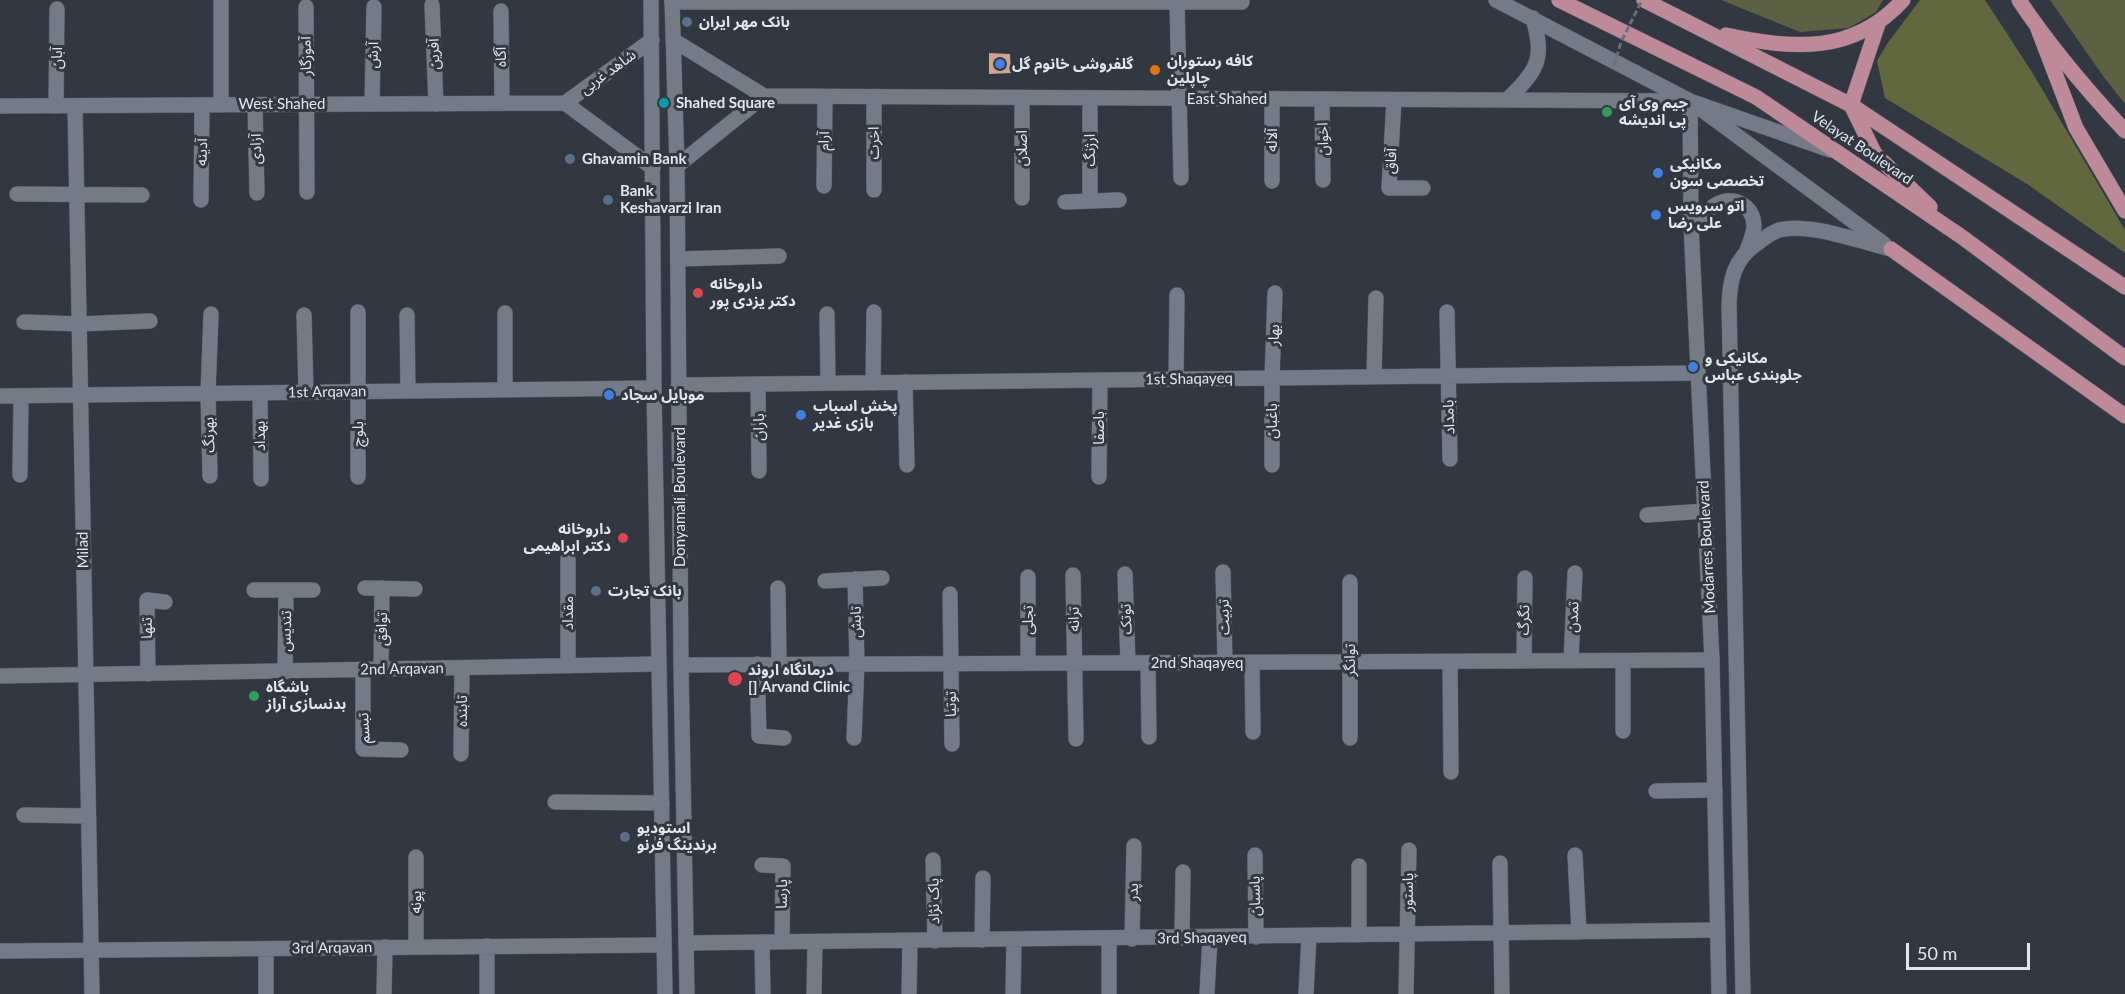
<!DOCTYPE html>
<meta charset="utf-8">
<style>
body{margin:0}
#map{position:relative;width:2125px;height:994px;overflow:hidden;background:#313842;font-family:Lato,sans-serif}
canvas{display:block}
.scale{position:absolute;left:1906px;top:943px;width:124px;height:27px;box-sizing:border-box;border:3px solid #e1e6ec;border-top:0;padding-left:8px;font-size:18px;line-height:21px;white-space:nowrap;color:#e1e6ec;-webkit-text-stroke:4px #313842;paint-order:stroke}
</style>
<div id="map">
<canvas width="2125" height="994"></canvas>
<div class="scale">50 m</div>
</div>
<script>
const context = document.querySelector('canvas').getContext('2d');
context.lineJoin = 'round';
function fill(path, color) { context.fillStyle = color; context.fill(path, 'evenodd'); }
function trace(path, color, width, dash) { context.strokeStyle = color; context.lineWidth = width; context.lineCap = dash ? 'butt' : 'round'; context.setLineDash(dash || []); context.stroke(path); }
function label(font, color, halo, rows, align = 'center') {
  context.font = font + ' Lato,"Noto Sans Arabic",sans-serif'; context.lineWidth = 6; context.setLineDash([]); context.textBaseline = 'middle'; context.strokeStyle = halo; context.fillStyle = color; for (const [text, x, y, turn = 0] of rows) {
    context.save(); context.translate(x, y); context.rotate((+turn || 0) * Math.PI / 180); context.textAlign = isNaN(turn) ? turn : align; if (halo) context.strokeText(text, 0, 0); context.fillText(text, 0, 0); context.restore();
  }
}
fill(new Path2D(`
 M1721,0H1883L1876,12L1849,28L1800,32Z
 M2050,0H2125V104L2103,76Z`), '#5c6141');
fill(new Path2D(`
 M1920,0H1985L2032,72L2125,230V253L2027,184L1885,98L1877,61L1887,44Z`), '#62683e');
fill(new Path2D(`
 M989,53L1010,54L1011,73L989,74Z`), '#cfa38d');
const street = new Path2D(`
 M221,0V105
 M672,2H1242
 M1177,2L1181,178
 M432,5L436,104
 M306,7L307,192
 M501,11L502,103
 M874,97V190
 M1090,98V201
 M1272,99V181
 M1322,99L1323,180
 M1394,100L1389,188H1423
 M372,104L374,7
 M255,105L257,193
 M56,106L57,9
 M75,106L92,994
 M824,186L825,97
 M17,194L142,195
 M1022,198V98
 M201,200L202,105
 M1065,202L1119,200
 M678,259L779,256
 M1447,312L1450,459
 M505,313V389
 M827,314L828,383
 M304,315L306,392
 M407,315L408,391
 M24,322L79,324L150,321
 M1374,377L1376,298
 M1176,379L1177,295
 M905,382L907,465
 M873,383L874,312
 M758,384L759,471
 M679,385L1698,373
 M260,393L261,479
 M0,396L654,388
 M1272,465V378L1275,293
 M20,475L21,396
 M210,476L208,393L211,314
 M358,477V312
 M1099,477L1100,380
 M1647,515L1705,511
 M568,559V666
 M1223,572L1225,662
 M1125,574L1128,663
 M1073,575L1076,739
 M1028,577V663
 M825,581L882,578
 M365,588L415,589
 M778,588L779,664
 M254,590H313
 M950,594L952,744
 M1524,661L1525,578
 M1571,661L1575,573
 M1252,662L1253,732
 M1450,662L1451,772
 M1148,663L1149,737
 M757,664L759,736L784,738
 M681,665L1712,660
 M381,669L382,588
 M363,670V749L401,750
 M285,672L286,590
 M148,674L147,600L165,602
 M0,676L659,664
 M1623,731V661
 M854,738L857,664L855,579
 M1350,738V582
 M461,754L462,668
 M1656,791L1715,790
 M555,802L662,803
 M24,815L88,816
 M1255,855L1256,937
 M1575,855L1579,932
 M933,860L935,941
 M1500,863L1502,994
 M762,865L783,866L782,942
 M1359,935V866
 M1182,938L1183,872
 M1132,939L1134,846
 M982,940L983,878
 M686,943L1718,930
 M762,943L763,994
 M487,946V994
 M416,947V857
 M0,951L664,945
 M266,994V949
 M384,994L385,947
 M814,994L815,942
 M909,994L910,941
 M1013,994L1014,940
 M1109,994V939
 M1207,994L1210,937
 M1306,994L1309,936
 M1406,994L1409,850`);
const secondary = new Path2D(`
 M651,0L654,388L665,994
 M672,0L677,166L681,665L687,994
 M1496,0L1690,101L1884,244
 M673,40L764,96
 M764,96L1690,101L1830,150
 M1507,100C1537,70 1545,61 1533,18
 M1690,101L1691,225L1712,660L1719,994
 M565,103L653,168
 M0,106L565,103L652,40
 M677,166L764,96
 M1691,225C1700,219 1708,209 1717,204C1736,195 1754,207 1754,227C1753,235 1750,243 1747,250
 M1743,994L1729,304C1730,280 1734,260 1755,245C1762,240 1770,233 1779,230C1810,222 1861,242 1891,249`);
const primary = new Path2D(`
 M1559,0L1756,97L1962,237L2125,358
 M1644,0L1851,105L2125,287
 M2019,0C2050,47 2087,90 2125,131
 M1878,24L1851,105L1875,154L1930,207
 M2038,29L2076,128L2125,211
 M1726,35C1793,49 1853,55 1903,0
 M1891,249L2125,416`);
trace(street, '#51575f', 16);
trace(secondary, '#51575f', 16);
trace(primary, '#51575f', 16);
trace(street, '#727b86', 15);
trace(secondary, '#727b86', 15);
trace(primary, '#be8998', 15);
trace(new Path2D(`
 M1614,66L1621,42L1642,0`), '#696f78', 3, [6, 3]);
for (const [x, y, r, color] of [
 [687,22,6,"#5c6f8a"],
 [1000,64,6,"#3f7fe0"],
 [1155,70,6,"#e8710a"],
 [664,103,6,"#0f9aa8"],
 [1607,112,6,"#2e9e5b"],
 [570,159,6,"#5c6f8a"],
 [1658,173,6,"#3f7fe0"],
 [608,200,6,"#5c6f8a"],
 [1656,215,6,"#3f7fe0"],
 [698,293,6,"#e0444e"],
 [1693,367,6,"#3f7fe0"],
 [609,395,6,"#3f7fe0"],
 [801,415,6,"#3f7fe0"],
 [623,538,6,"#e0444e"],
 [596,591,6,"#5c6f8a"],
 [735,679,8,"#e0444e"],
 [254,696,6,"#2e9e5b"],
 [625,837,6,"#5c6f8a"]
]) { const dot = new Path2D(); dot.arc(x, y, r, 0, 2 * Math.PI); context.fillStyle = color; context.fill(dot); trace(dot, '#313842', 2); }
label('bold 15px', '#e1e6ec', '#313842', [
 ["بانک مهر ایران",699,22],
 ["کافه رستوران",1167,61],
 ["چاپلین",1167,78],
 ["گلفروشی خانوم گل",1012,64],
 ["Shahed Square",676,103],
 ["جیم وی آی",1619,103],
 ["پی اندیشه",1619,120],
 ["Ghavamin Bank",582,159],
 ["مکانیکی",1670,164],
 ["تخصصی سون",1670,181],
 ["Bank",620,191],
 ["Keshavarzi Iran",620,208],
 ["اتو سرویس",1668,206],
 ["علی رضا",1668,223],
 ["داروخانه",710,284],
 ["دکتر یزدی پور",710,301],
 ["مکانیکی و",1705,358],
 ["جلوبندی عباس",1705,375],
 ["موبایل سجاد",621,395],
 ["پخش اسباب",813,406],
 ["بازی غدیر",813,423],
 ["داروخانه",611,529,"right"],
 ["دکتر ابراهیمی",611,546,"right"],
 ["بانک تجارت",608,591],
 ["درمانگاه اروند",748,670],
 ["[] Arvand Clinic",748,687],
 ["باشگاه",266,687],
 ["بدنسازی آراز",266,704],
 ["استودیو",637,828],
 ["برندینگ فرنو",637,845]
], 'left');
label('15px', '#e1e6ec', '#313842', [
 ["آفرین",434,54,-92],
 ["آرش",373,55,-89],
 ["آموزگار",306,56,-91],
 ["آگاه",501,57,-91],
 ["آبان",57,58,-89],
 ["شاهد غربی",608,72,-36],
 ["East Shahed",1227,99],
 ["West Shahed",282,104],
 ["اخوان",1323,139,-91],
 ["آلاله",1272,140,-90],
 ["آرام",824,141,-89],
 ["اخرت",874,143,-90],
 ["اصلان",1022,148,-90],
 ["Velayat Boulevard",1862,148,34],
 ["آزادی",256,149,-91],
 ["ارژنگ",1090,150,-90],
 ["آدینه",202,152,-89],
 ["آفاق",1391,161,-87],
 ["بهار",1274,335,-88],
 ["1st Shaqayeq",1189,379,-1],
 ["1st Arqavan",327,392,-1],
 ["بامداد",1449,417,-92],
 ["باغبان",1272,421,-90],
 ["باران",759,427,-90],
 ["باصفا",1099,428,-90],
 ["بلوچ",358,434,-89],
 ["بهرنگ",209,435,-91],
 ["بهداد",260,436,-91],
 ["Donyamali Boulevard",680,497,-90],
 ["Modarres Boulevard",1707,547,-93],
 ["Milad",83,550,-91],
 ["مقداد",568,613,-90],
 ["تربیت",1224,617,-91],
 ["تمدن",1573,617,-88],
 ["ترانه",1074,619,-91],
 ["توتک",1126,619,-92],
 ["تجلی",1028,620,-90],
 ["تگرگ",1524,620,-89],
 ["تابش",856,622,-91],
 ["تنها",147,628,-91],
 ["توافق",382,629,-90],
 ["تندیس",286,631,-89],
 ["توانگر",1350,660,-90],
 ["2nd Shaqayeq",1197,663],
 ["2nd Arqavan",402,669,-1],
 ["توتیا",951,704,-91],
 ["تابنده",462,711,-90],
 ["تبسم",364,728,-93],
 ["پدر",1133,892,-89],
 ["پاستور",1408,892,-89],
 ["پارسا",782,894,-89],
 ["پاسبان",1255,896,-91],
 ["پاک نژاد",934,901,-91],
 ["پونه",416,902,-90],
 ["3rd Shaqayeq",1202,938,-1],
 ["3rd Arqavan",332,948,-1]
]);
</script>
